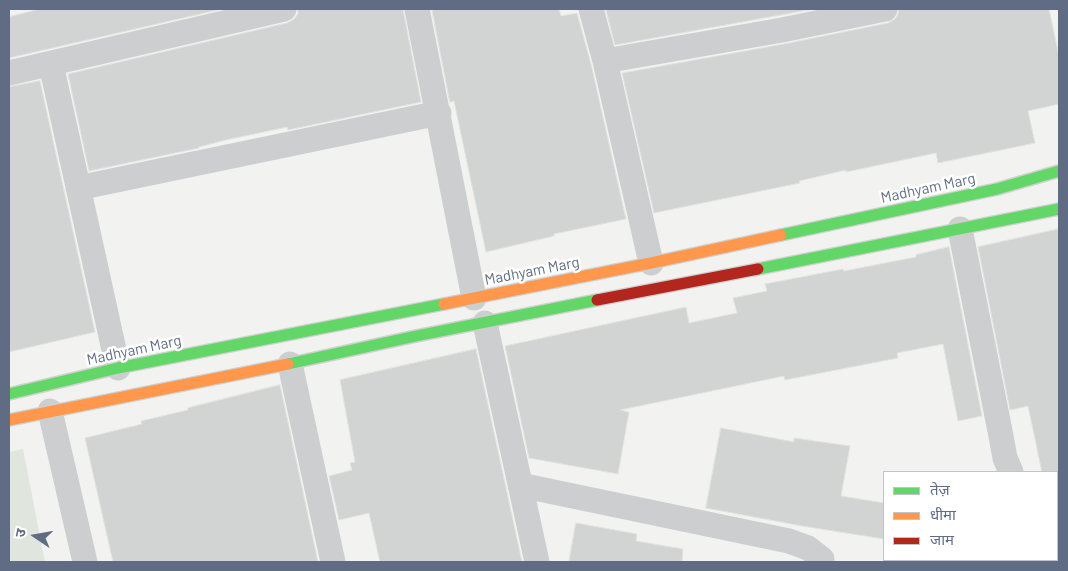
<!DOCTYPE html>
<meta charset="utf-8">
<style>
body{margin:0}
#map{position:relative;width:1068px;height:571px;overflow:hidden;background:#f2f3f0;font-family:Barlow,"Noto Sans Devanagari",sans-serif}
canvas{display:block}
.frame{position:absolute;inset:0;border:10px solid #606c83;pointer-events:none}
.legend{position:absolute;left:883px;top:471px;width:175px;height:90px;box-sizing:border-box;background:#fff;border:1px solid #bfc4cd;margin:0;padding:6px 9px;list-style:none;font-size:15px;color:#606c83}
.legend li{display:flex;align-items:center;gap:10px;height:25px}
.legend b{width:25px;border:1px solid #bfc4cd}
.north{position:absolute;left:10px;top:511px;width:50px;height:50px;-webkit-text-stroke:4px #fff;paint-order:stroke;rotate:282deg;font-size:14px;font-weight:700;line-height:20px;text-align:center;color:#606c83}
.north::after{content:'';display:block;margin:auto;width:18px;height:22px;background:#606c83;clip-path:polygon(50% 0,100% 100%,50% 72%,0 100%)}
</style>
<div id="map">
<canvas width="1068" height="571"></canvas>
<div class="frame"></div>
<ul class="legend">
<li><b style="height:6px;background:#63d668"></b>तेज़</li>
<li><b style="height:6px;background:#ff974d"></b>धीमा</li>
<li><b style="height:6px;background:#b3261e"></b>जाम</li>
</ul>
<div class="north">उ</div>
</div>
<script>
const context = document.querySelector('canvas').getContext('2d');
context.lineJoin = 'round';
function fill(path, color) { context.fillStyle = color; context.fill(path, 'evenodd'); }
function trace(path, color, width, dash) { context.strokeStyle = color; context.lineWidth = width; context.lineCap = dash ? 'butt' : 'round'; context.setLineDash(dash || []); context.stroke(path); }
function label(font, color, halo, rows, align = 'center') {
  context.font = font + ' Barlow,sans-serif'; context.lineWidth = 5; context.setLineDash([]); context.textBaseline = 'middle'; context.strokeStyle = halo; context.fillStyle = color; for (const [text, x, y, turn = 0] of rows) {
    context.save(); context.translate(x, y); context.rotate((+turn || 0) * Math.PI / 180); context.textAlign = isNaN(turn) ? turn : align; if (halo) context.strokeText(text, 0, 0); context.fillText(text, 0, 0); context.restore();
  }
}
fill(new Path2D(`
 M23,449L45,562H9V452Z`), '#e0e6de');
const building = new Path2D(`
 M40,9H222L9,58V17Z
 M298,9H403L421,102L288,130L287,127L226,140L199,147V148L89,171L68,74L287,23L294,19L298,14Z
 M432,9H559L561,16L577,13L591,64L626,219L554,234V236L486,252L454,101L450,102Z
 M606,9H814L615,45Z
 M899,9H1049L1059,56V104L1028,111L1035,143L938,163L936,153L846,172V170L799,181L800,183L654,213L622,73L784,44L888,23L895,19L898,14Z
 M40,81L95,332L9,352V87Z
 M1059,229V501L1057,502V472H1042L1028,406L1010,410L978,247Z
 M949,247L982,416L958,421L943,344L897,353L898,358L785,380L784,376L620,410L629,412L618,474L529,458L505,346L686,307L689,323L737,313L733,298L767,291L765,284L843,269L844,271L916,257V255Z
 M476,349L522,562H380L369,513L339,520L329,476L352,470L350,463L355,462L340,380Z
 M280,385L318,562H113L85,438L142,424L141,421L188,410V408Z
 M721,428L794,442V438L850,446L841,496L884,503V539L802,526L706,508Z
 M576,523L637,534L636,541L683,549L682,562H569Z`);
fill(building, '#d2d3d3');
trace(building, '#e2e2e0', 1);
const fast = new Path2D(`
 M781,235L997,189L1059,171
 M758,269L1059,209
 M288,364L416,336L597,300
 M9,394L118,368L444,304`);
const slow = new Path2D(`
 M444,304L651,263L781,235
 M9,420L288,364`);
const jam = new Path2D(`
 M597,300L758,269`);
trace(fast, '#cfd1d1', 14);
trace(slow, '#cfd1d1', 14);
trace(jam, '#cfd1d1', 14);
trace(new Path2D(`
 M417,9L474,298
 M591,9L605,61L651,263
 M605,61L782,30L885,9
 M51,64L118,368
 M9,73L284,9
 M78,188L439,113
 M960,229L1001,436L1005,458L1011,472
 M485,323L537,562
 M290,364L333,562
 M50,411L85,562
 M520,485L789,541L808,548L822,559V562
 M1057,519L1059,518
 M1055,562V560`), '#cdcecf', 25);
trace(fast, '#63d668', 11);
trace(slow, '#ff974d', 11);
trace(jam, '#b3261e', 11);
label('15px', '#606c83', '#fff', [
 ["Madhyam Marg",928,188,-12],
 ["Madhyam Marg",532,271,-11],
 ["Madhyam Marg",134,350,-12]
]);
</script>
